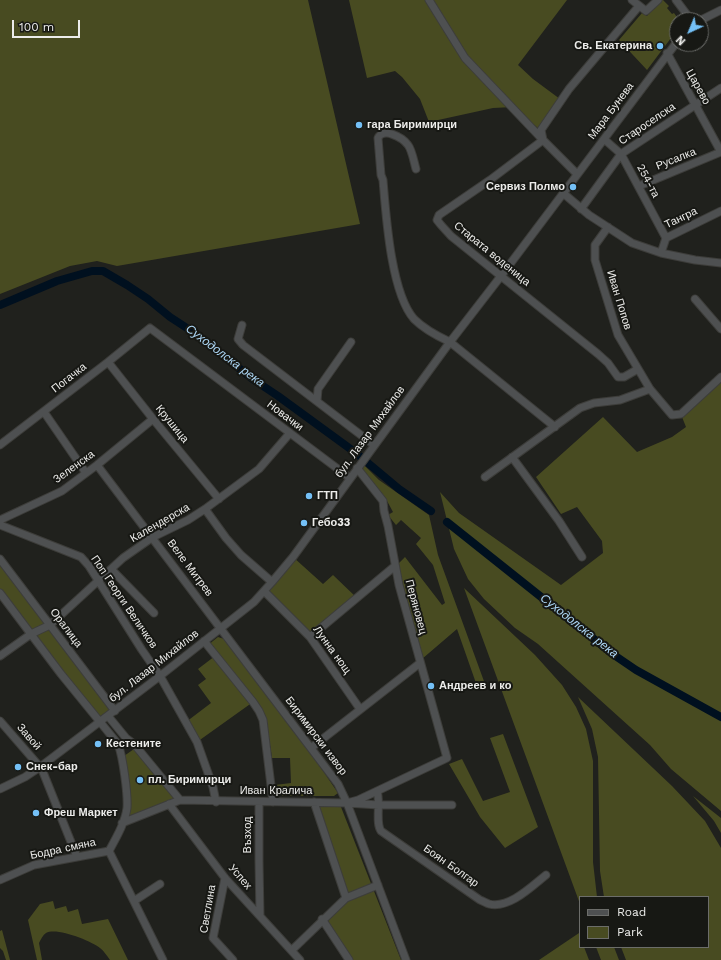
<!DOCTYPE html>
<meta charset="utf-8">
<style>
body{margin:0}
#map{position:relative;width:721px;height:960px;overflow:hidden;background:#20211d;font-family:"Work Sans",sans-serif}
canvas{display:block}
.legend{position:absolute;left:579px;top:896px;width:130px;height:52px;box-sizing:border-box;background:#171814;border:1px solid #6c6d6a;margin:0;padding:5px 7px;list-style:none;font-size:12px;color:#ececea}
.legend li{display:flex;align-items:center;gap:8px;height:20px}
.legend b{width:20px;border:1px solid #6c6d6a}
.north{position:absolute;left:669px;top:12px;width:40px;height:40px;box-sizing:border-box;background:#171814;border:1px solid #6c6d6a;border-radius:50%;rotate:224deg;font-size:11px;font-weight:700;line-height:16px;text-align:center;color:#ececea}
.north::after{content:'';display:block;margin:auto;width:14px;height:18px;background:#74c0f6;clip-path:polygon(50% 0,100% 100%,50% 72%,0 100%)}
.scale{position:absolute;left:12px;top:20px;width:68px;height:18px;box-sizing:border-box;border:2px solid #ececea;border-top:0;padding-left:5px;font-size:12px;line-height:14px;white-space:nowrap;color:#ececea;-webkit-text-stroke:3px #171814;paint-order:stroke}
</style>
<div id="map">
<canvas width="721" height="960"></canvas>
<ul class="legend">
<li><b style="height:5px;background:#4e5051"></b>Road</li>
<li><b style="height:11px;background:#484b21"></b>Park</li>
</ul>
<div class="north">N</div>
<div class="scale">100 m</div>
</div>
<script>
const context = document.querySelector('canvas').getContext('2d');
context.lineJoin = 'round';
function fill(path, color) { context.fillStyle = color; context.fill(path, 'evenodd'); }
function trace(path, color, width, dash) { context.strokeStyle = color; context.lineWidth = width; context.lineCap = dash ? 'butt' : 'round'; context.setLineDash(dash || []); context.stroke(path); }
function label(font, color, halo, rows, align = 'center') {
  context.font = font + ' "Work Sans",sans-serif'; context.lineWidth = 4; context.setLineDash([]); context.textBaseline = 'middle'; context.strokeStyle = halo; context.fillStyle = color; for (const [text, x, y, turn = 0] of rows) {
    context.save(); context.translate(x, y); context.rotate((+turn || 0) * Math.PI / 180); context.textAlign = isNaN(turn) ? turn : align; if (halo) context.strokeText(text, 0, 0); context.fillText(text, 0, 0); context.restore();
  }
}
fill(new Path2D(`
 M0,0H308L360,224L117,266L97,261L70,266L0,294Z
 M349,0H567L518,65L533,79L560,99L539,129L513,107L493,108L429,122L420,99L402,77L395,71L367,78Z
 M660,0H663L669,6L667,8L672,14L674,13L679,20H677V30L647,70L619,40L642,13L647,16Z
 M721,382V811L671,769L650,745L538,644L515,628L484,599L468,579L454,549L440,492L459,513L561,585L603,553L602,541L577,507L561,514L536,477L603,417L637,452L672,437L686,427L682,417Z
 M364,465L379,480L429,515L438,555L485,684L477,686L457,629L422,659L409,612L398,564L405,557L442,605L445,603L433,565L416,544L421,538L401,520L396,525L388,515L393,512L386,499L362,469Z
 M293,557L323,584L333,575L357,598L310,637L264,591Z
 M0,559L115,711L99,723L0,593Z
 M464,588L535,655L562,685L576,707L586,729L593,761V862L597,897H580V904Z
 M218,637L224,639L319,765L338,793L334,796H282V792H275V785L291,783L290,758H272L266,719L208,645Z
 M215,656L253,702L197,742L186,722L211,703L198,685L206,679L198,669Z
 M578,697L672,786L705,821L721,848V960H626L621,947H708V897H604L600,871L598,757L592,729Z
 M503,734L538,827L505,848L480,817L449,764L462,759L483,801L510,792L490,738Z
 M134,749L176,800L125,820L124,756Z
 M693,796L721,818V833L714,821Z
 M319,807H341L401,960H353L326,919L349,898Z
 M53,901L55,909L66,906L68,912L78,909L82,924L108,919L128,960H110C107,956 104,951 100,948C91,941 57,927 46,933C43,935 41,939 39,943L42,960H37L28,920L40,904Z
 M2,930L10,960H6L3,951L0,948V931Z
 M579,933L580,947H584L589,960H539Z
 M596,947H614L619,960H601Z`), '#484b21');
trace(new Path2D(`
 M0,305L57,281L92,271H103L127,285L148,299L170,317L193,332L254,380L278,396L356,453L399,489L431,511
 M447,522L614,655L636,670L721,717`), '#00101f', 8);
const minor = new Path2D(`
 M429,0L465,58L543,140L577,174
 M632,0L646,11L658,0
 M676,0L691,20
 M701,20L721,10
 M667,53L721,152
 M604,139L621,154L666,238
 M416,169C414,162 412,150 408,145C402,137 383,127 378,138L381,175L383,180C386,216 391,293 414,319C424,329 437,336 450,342L555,427
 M639,186L721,152
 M563,193L589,215L632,243L661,253L695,260L721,263
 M581,209L621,154L721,88
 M608,227L595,245V260L618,335L650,389L672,415L681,414L721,377
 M661,253L666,238L721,211
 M695,299L721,329
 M242,325L238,339L243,345L374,445
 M108,362L153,419L219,499
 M638,369L624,377H618L608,363L598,354L451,236L441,225L437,220L439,215L490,180L543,140L541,130L569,89L639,6
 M317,401L318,389L351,342
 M44,412L86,473
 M0,445L108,362L150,328L350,478
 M512,457L559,521L582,557
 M97,465L338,784L347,803L406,960
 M485,477L580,408L594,403L620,400L650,389
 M205,509L226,538L241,555L272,582
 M0,520L62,491L97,465L153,419
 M0,525L81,557L89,566L142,650L160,676L197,742L213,787L216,802
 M0,559L115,711
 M111,569L154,613
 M264,591L310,637L360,709
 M0,593L61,674L118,744C123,757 128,795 127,808C125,823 116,838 109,851L163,960
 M310,637L395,566
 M204,641L253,702L259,711L263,720L273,802
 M0,656L31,634L50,625L123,558L153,537L188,520L205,509L259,469L290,433
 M108,716L126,738L134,744L180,800
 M0,721L40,767L43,772L77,857
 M311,748L420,663
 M0,789L25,777L40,767L160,676L254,602L272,582L293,557L450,342L501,276L677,42
 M377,791C381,803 375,822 381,831L480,900C483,901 486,903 489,904C509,909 531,887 546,875
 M259,802V861L260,916
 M314,802L346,898
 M347,803L358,800L447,758L399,585L388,526L384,511L383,501L357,468
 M169,804L225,878L300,960
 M122,823L180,800L347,803L379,805H452
 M225,878L213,938L233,960
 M0,880L34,865L109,851
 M134,901L160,884
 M322,919L349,960
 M292,950L346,898L378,885`);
trace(minor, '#3d3d3a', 9);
trace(minor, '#4e5051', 7);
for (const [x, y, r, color] of [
 [660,46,4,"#74c0f6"],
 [359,125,4,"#74c0f6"],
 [573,187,4,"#74c0f6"],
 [309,496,4,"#74c0f6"],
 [304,523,4,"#74c0f6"],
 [431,686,4,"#74c0f6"],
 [98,744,4,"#74c0f6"],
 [18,767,4,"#74c0f6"],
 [140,780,4,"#74c0f6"],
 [36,813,4,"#74c0f6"]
]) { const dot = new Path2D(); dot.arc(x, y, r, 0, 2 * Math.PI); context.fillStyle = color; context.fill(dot); trace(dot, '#171814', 1.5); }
label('bold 11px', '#ececea', '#171814', [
 ["Св. Екатерина",652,46,"right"],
 ["гара Биримирци",367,125],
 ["Сервиз Полмо",565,187,"right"],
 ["ГТП",317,496],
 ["Гебо33",312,523],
 ["Андреев и ко",439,686],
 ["Кестените",106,744],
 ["Снек-бар",26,767],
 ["пл. Биримирци",148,780],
 ["Фреш Маркет",44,813]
], 'left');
label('11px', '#ececea', '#171814', [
 ["Царево",698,87,61],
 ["Мара Бунева",611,111,-53],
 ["Староселска",647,124,-34],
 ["Русалка",676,159,-22],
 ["254-та",648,181,62],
 ["Тангра",681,218,-26],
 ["Старата воденица",492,254,39],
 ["Иван Попов",619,300,73],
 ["Погачка",69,378,-38],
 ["Новачки",285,416,37],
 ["Крушица",172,424,51],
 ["бул. Лазар Михайлов",370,432,-54],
 ["Зеленска",74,467,-36],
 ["Календерска",160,523,-30],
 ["Веле Митрев",190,568,53],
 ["Поп Георги Величков",124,602,56],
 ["Перяновец",416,607,75],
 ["Оралица",66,628,53],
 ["Лунна нощ",332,650,54],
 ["бул. Лазар Михайлов",154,666,-38],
 ["Биримирски извор",316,736,53],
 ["Завой",29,737,49],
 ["Иван Кралича",276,791],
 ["Възход",248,835,-90],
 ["Бодра смяна",63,849,-12],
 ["Боян Болгар",451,866,35],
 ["Успех",240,877,49],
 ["Светлина",208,909,-80]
]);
label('italic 12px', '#add7f6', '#171814', [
 ["Суходолска река",225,356,37],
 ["Суходолска река",579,626,38]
]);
</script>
